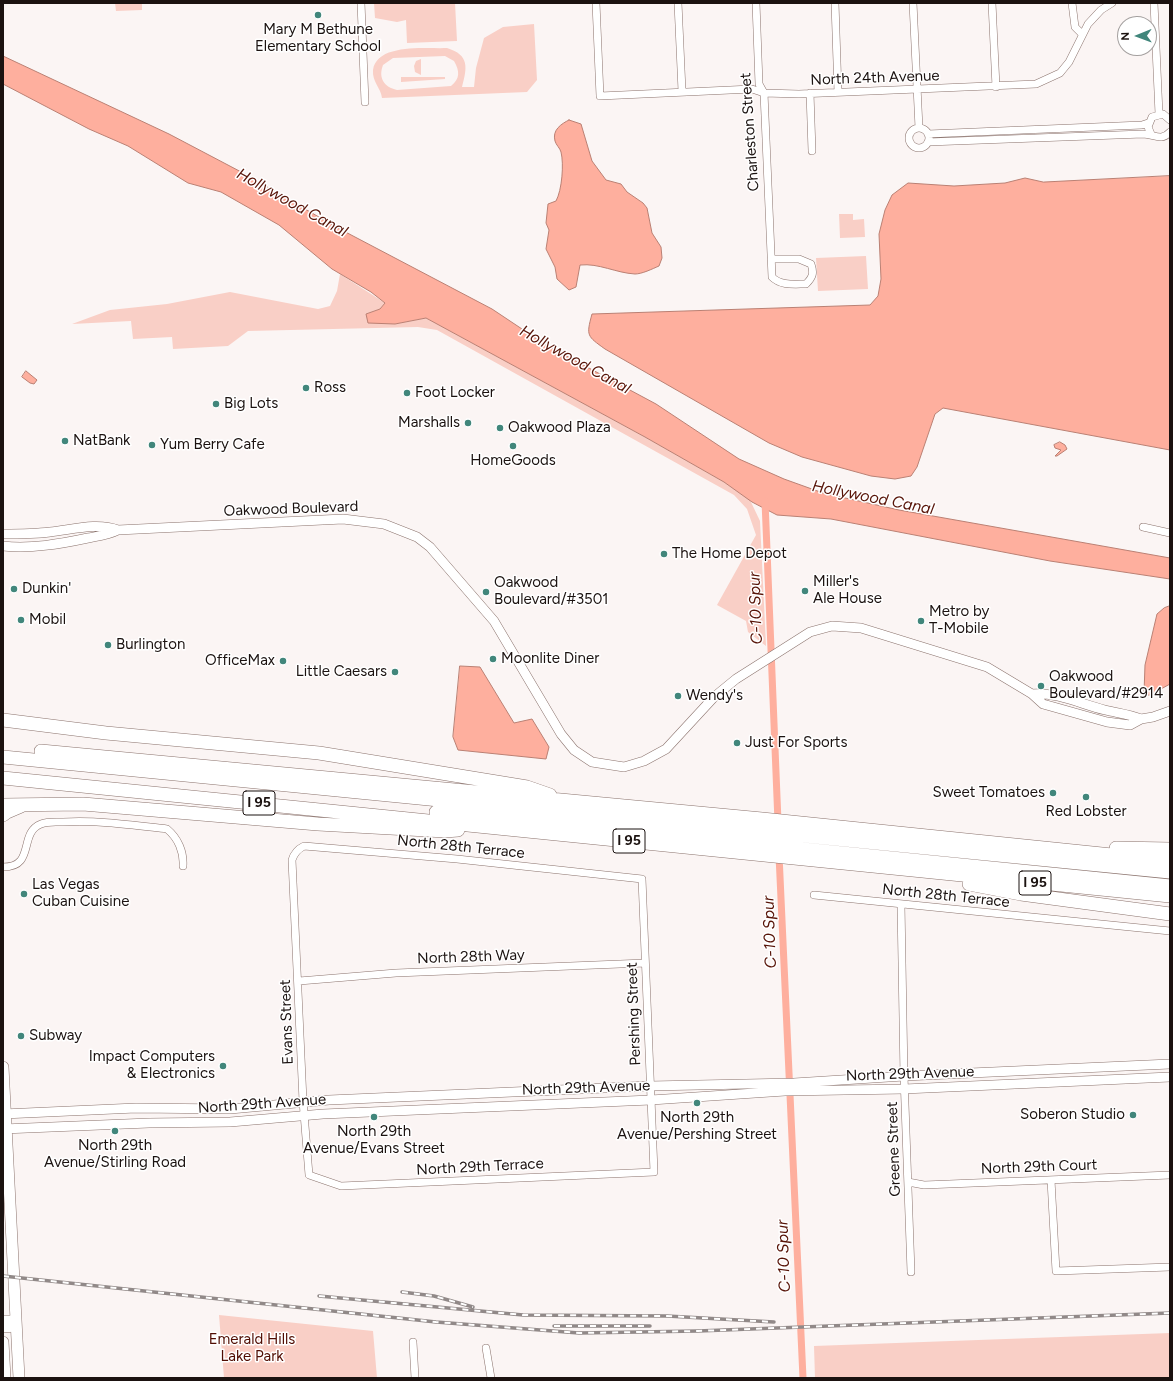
<!DOCTYPE html>
<style>
body{margin:0}
#map{position:relative;width:1173px;height:1381px;overflow:hidden;background:#fbf5f4;font-family:Figtree,sans-serif}
canvas{display:block}
.frame{position:absolute;inset:0;border:4px solid #1b1210;pointer-events:none}
.north{position:absolute;left:1117px;top:16px;width:40px;height:40px;box-sizing:border-box;background:#fff;border:1px solid #a4a09f;border-radius:50%;rotate:269deg;font-size:11px;font-weight:700;line-height:16px;text-align:center;color:#1b1210}
.north::after{content:'';display:block;margin:auto;width:14px;height:18px;background:#41867b;clip-path:polygon(50% 0,100% 100%,50% 72%,0 100%)}
</style>
<div id="map">
<canvas width="1173" height="1381"></canvas>
<div class="frame"></div>
<div class="north">N</div>
</div>
<script>
const context = document.querySelector('canvas').getContext('2d');
context.lineJoin = 'round';
function fill(path, color) { context.fillStyle = color; context.fill(path, 'evenodd'); }
function trace(path, color, width, dash) { context.strokeStyle = color; context.lineWidth = width; context.lineCap = dash ? 'butt' : 'round'; context.setLineDash(dash || []); context.stroke(path); }
function label(font, color, halo, rows, align = 'center') {
  context.font = font + ' Figtree,sans-serif'; context.lineWidth = 3; context.setLineDash([]); context.textBaseline = 'middle'; context.strokeStyle = halo; context.fillStyle = color; for (const [text, x, y, turn = 0] of rows) {
    context.save(); context.translate(x, y); context.rotate((+turn || 0) * Math.PI / 180); context.textAlign = isNaN(turn) ? turn : align; if (halo) context.strokeText(text, 0, 0); context.fillText(text, 0, 0); context.restore();
  }
}
fill(new Path2D(`
 M115,3H142V10L116,11Z
 M374,3H455L457,41L407,43L406,20L397,22L375,18Z
 M534,24L537,80L527,92L382,98C381,88 372,82 373,70C377,43 426,49 447,48C470,55 467,68 462,87H474L476,68L484,38L503,27ZM445,56L454,61C460,71 460,79 451,86L397,90C384,87 378,78 383,65L393,58Z
 M421,59V75L415,72L414,66L416,61Z
 M401,77H445V79L401,82Z
 M839,214H853V220L864,219L865,237L840,238Z
 M866,256L868,289L818,291L816,258Z
 M340,274L385,303L380,309L366,314L395,324L426,318L645,437L724,482L750,500L760,521L766,646L748,632L746,621L717,605L756,535L747,509L734,495L437,330L418,327L248,331L228,346L173,349L172,337L133,339L131,321L72,324L110,310L167,304L230,292L318,309L330,306L337,291Z
 M219,1315L373,1331L377,1378H224Z
 M1170,1333V1378H815L814,1346Z`), '#f9cfc6');
const water = new Path2D(`
 M3,56L169,134L245,174L336,227L492,309L546,345L656,404L739,459L784,479L823,493L899,510L1170,558V579L1050,561L831,519L777,515L752,502L724,482L645,437L426,318L395,324L368,323L366,314L380,309L385,303L371,292L332,269L279,225L221,192L188,183L128,146L89,129L3,84Z
 M569,120L581,124L592,161L606,180L621,184L627,192L643,203L647,208L652,233L661,247L662,258L659,266C652,269 642,274 635,274C616,273 599,263 580,265L576,287L569,290L557,279L555,267L546,249L549,230L546,223L548,204L556,201C562,190 564,164 561,152C560,148 556,145 555,141C552,130 561,124 569,120Z
 M1170,176V450L943,408L935,414L917,467L911,476L895,479L871,476L802,457L769,443L605,349C587,336 586,336 592,314L870,305L878,296L881,279L879,234L885,210L892,195L908,183L954,186L1005,183L1025,178L1043,182Z
 M26,371L37,380L34,384L30,383L22,377Z
 M1060,442L1065,445L1067,449L1057,456H1055L1061,450L1055,448L1054,445Z
 M1170,606V684L1150,695H1146L1144,693L1145,665L1157,614L1164,608Z
 M460,666L480,667L514,723L532,719L549,747L546,759L458,750L453,737Z`);
fill(water, '#feaf9e');
trace(water, '#ba8073', 1);
trace(new Path2D(`
 M765,501L778,822
 M779,855L803,1378`), '#feaf9e', 7);
const minor = new Path2D(`
 M361,3L365,102
 M596,3L600,96L752,89L764,93L799,94L1036,84L1060,73L1069,62L1088,24L1101,10L1112,3
 M678,3L682,91
 M756,3L759,84L764,93L772,277C781,286 794,284 806,284C813,277 814,273 811,264L799,259H771
 M835,3L838,92
 M913,3L919,128
 M992,3L996,87
 M1072,3L1075,27L1082,34
 M1154,3L1159,114
 M810,93L812,151
 M909 138a10 10 0 1 1 20 0a10 10 0 1 1-20 0Z
 M928,134L1142,125L1148,123
 M1151,134L1148,127L1152,117L1163,114L1170,120
 M928,142L1143,134C1154,134 1161,142 1170,132
 M1143,527L1170,533
 M304,846L457,859L642,879L654,1172L341,1186L309,1175L303,1101L292,860C294,853 298,849 304,846Z
 M3,867C36,867 18,833 41,824C48,821 56,822 63,822C98,820 132,825 167,829C178,838 184,852 183,866
 M814,895L1170,931
 M901,905L904,1076L911,1272
 M299,981L396,973L645,963
 M1051,1180L1056,1271L1170,1267
 M908,1182L924,1185L949,1184L1170,1175
 M413,1342L415,1378
 M486,1348L491,1378`);
const tertiary = new Path2D(`
 M3,534C19,534 34,534 50,532C71,530 97,522 118,530
 M3,546C31,549 60,544 88,538C98,536 108,535 118,530L343,519L384,524L417,537L430,547L494,621L561,734L574,750L592,762L624,767L644,761L666,749L714,697L736,679L810,632L832,626L861,628L987,667L1032,694L1043,704L1107,722L1130,725L1141,719L1153,717L1170,711
 M1032,694C1057,692 1081,704 1105,710C1117,713 1129,714 1141,719
 M3,1114L136,1108L230,1109L329,1100L650,1086L794,1083L904,1076L1170,1064
 M3,1129L149,1123L230,1122L323,1114L651,1100L785,1091L904,1089L1170,1077
 M3,1320H16
 M3,1328L16,1327`);
const primary = new Path2D(`
 M3,1067L19,1378
 M3,1342L5,1378`);
const motorway = new Path2D(`
 M3,720L106,733L319,753L527,787L550,795
 M41,751L762,819L1170,861
 M3,757L1170,872
 M3,778L1170,896
 M3,805L83,804L318,824L445,831L458,830
 M436,812L1170,886
 M3,815L7,812L21,806
 M1116,848L1170,849
 M969,884L1021,894L1170,914`);
trace(minor, '#8b736d', 8);
trace(tertiary, '#8b736d', 10);
trace(primary, '#8b736d', 12);
trace(motorway, '#8b736d', 14);
trace(minor, '#fff', 7);
trace(tertiary, '#fff', 9);
trace(primary, '#fff', 11);
trace(motorway, '#fff', 13);
const rail = new Path2D(`
 M3,1276L436,1322L579,1333L698,1331L1170,1313
 M402,1292L434,1296L473,1307
 M319,1296L523,1315L667,1316L774,1322
 M554,1326H650`);
trace(rail, '#918988', 3.5);
trace(rail, '#fff', 2, [6]);
for (const [x, y, r, color] of [
 [318,15,4,"#41867b"],
 [306,388,4,"#41867b"],
 [407,393,4,"#41867b"],
 [216,404,4,"#41867b"],
 [468,423,4,"#41867b"],
 [500,428,4,"#41867b"],
 [65,441,4,"#41867b"],
 [152,445,4,"#41867b"],
 [513,446,4,"#41867b"],
 [664,554,4,"#41867b"],
 [14,589,4,"#41867b"],
 [805,591,4,"#41867b"],
 [486,592,4,"#41867b"],
 [21,620,4,"#41867b"],
 [921,621,4,"#41867b"],
 [108,645,4,"#41867b"],
 [493,659,4,"#41867b"],
 [283,661,4,"#41867b"],
 [395,672,4,"#41867b"],
 [1041,686,4,"#41867b"],
 [678,696,4,"#41867b"],
 [737,743,4,"#41867b"],
 [1053,793,4,"#41867b"],
 [1086,797,4,"#41867b"],
 [24,894,4,"#41867b"],
 [21,1036,4,"#41867b"],
 [223,1066,4,"#41867b"],
 [697,1103,4,"#41867b"],
 [1133,1115,4,"#41867b"],
 [374,1117,4,"#41867b"],
 [115,1131,4,"#41867b"]
]) { const dot = new Path2D(); dot.arc(x, y, r, 0, 2 * Math.PI); context.fillStyle = color; context.fill(dot); trace(dot, '#fff', 1.5); }
for (const [x, y, w] of [
 [259,803,32],
 [629,841,32],
 [1035,883,32]
]) { const box = new Path2D(); box.roundRect(x - w / 2, y - 12, w, 24, 3); context.fillStyle = '#fff'; context.fill(box); trace(box, '#1b1210', 1); }
label('bold 14px', '#1b1210', null, [
 ["I 95",259,803],
 ["I 95",629,841],
 ["I 95",1035,883]
]);
label('15px', '#1b1210', '#fff', [
 ["Mary M Bethune",318,30,"center"],
 ["Elementary School",318,47,"center"],
 ["Ross",314,388],
 ["Foot Locker",415,393],
 ["Big Lots",224,404],
 ["Marshalls",460,423,"right"],
 ["Oakwood Plaza",508,428],
 ["NatBank",73,441],
 ["Yum Berry Cafe",160,445],
 ["HomeGoods",513,461,"center"],
 ["The Home Depot",672,554],
 ["Miller's",813,582],
 ["Ale House",813,599],
 ["Oakwood",494,583],
 ["Boulevard/#3501",494,600],
 ["Dunkin'",22,589],
 ["Metro by",929,612],
 ["T-Mobile",929,629],
 ["Mobil",29,620],
 ["Burlington",116,645],
 ["Moonlite Diner",501,659],
 ["OfficeMax",275,661,"right"],
 ["Little Caesars",387,672,"right"],
 ["Oakwood",1049,677],
 ["Boulevard/#2914",1049,694],
 ["Wendy's",686,696],
 ["Just For Sports",745,743],
 ["Sweet Tomatoes",1045,793,"right"],
 ["Red Lobster",1086,812,"center"],
 ["Las Vegas",32,885],
 ["Cuban Cuisine",32,902],
 ["Subway",29,1036],
 ["Impact Computers",215,1057,"right"],
 ["& Electronics",215,1074,"right"],
 ["Soberon Studio",1125,1115,"right"],
 ["North 29th",697,1118,"center"],
 ["Avenue/Pershing Street",697,1135,"center"],
 ["North 29th",374,1132,"center"],
 ["Avenue/Evans Street",374,1149,"center"],
 ["North 29th",115,1146,"center"],
 ["Avenue/Stirling Road",115,1163,"center"]
], 'left');
label('15px', '#1b1210', '#fff', [
 ["North 24th Avenue",875,78,-2],
 ["Charleston Street",750,132,-94],
 ["Oakwood Boulevard",291,509,-2],
 ["North 28th Terrace",461,847,6],
 ["North 28th Terrace",946,896,6],
 ["North 28th Way",471,957,-2],
 ["Pershing Street",634,1014,-92],
 ["Evans Street",287,1022,-92],
 ["North 29th Avenue",910,1074,-2],
 ["North 29th Avenue",586,1088,-2],
 ["North 29th Avenue",262,1104,-4],
 ["Greene Street",894,1149,-92],
 ["North 29th Terrace",480,1167,-3],
 ["North 29th Court",1039,1167,-2]
]);
label('15px', '#500c02', '#fff', [
 ["Emerald Hills",252,1340],
 ["Lake Park",252,1357]
]);
label('italic 16px', '#581408', '#fff', [
 ["Hollywood Canal",292,203,29],
 ["Hollywood Canal",575,360,29],
 ["Hollywood Canal",873,498,11],
 ["C-10 Spur",756,608,-92],
 ["C-10 Spur",770,932,-92],
 ["C-10 Spur",784,1256,-92]
]);
</script>
